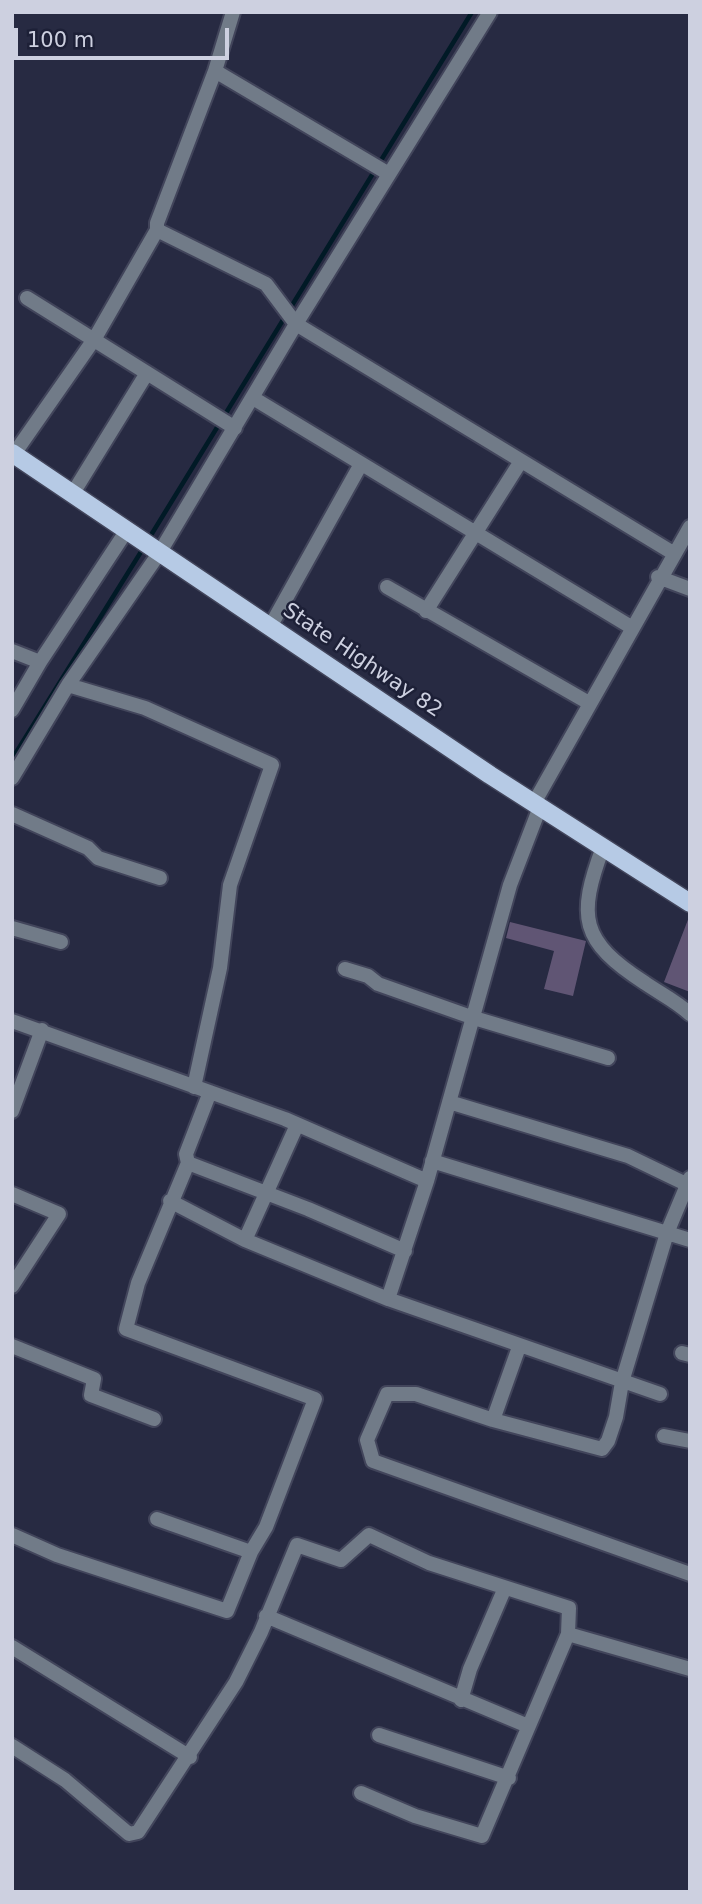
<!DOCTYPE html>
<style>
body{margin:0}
#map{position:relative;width:702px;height:1904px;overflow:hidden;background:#272a42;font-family:"DejaVu Sans",sans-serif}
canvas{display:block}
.frame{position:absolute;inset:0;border:14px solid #cdd0e0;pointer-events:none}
.scale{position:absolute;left:14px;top:28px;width:215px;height:32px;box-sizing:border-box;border:4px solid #cdd0e0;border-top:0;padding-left:9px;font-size:21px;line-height:24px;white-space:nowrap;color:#cdd0e0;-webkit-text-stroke:5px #1d2037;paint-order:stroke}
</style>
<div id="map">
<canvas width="702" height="1904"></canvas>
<div class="frame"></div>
<div class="scale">100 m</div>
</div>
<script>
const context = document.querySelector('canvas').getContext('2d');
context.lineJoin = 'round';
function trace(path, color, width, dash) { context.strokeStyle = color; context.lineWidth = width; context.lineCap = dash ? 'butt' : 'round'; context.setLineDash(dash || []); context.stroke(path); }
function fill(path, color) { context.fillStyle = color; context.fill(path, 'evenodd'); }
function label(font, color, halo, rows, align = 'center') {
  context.font = font + ' "DejaVu Sans",sans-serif'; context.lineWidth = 5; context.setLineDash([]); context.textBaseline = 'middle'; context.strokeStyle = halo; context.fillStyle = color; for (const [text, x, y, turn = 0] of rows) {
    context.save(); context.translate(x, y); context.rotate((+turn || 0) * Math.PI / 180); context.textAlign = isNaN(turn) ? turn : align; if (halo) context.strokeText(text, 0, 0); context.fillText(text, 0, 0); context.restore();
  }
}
trace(new Path2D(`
 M148,540L472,12
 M12,759L144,547`), '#011a26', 4.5);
fill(new Path2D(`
 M689,917H690V992L664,982Z
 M510,922L586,941L573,996L544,989L554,951L506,938Z`), '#605574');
const street = new Path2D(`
 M215,71L389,174
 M157,230L266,284L296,324L673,553
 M27,298L235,428
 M253,398L631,627
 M14,454L95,338L157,230V223L215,71L233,12
 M73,493L147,373
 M658,577L690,589
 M387,587L589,703
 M426,611L521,461
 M270,627L361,464
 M12,651L40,662L127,530
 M68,685L145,708L272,765L230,885L220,968L194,1087
 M12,710L40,662
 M12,778L68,685L160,552L296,324L490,12
 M534,803L690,527
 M12,814L88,848L98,858L160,878
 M603,847C577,917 580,941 645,983C661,994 676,1001 690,1014
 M12,928L61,942
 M345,969L368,976L378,984L474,1018L608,1058
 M12,1021L285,1119L427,1181L510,885L540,807
 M449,1102L628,1156L686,1184
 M12,1111L42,1030
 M297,1125L245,1240L388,1299L427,1181
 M432,1161L690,1240
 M188,1163L308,1209L405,1251
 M690,1178L667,1233L622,1382L616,1417L608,1441L602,1449L493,1420L416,1394H387L367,1440L373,1461L690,1574
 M12,1194L59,1214L12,1286
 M170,1201L245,1240
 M388,1299L660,1394
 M12,1346L94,1379L91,1395L154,1419
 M682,1353L690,1355
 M493,1420L519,1347
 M664,1436L690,1441
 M157,1519L251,1552
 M12,1535L57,1555L227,1611L251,1552L266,1527L315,1399L126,1329L138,1283L188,1163L186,1154L210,1092
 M266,1616L528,1726
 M568,1634L690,1669
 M12,1647L190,1757
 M461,1700L470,1669L504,1590
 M379,1735L509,1778
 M12,1746L65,1780L129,1834L138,1832L236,1682L261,1632L297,1545L341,1560L369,1535L429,1563L569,1608L568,1634L482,1836L415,1816L361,1793`);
const primary = new Path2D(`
 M12,453L490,775L690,903`);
trace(street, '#42455b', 18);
trace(primary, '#42455b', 21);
trace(street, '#717b88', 14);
trace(primary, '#b6cae5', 18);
label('21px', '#cdd0e0', '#1d2037', [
 ["State Highway 82",362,661,34]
]);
</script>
